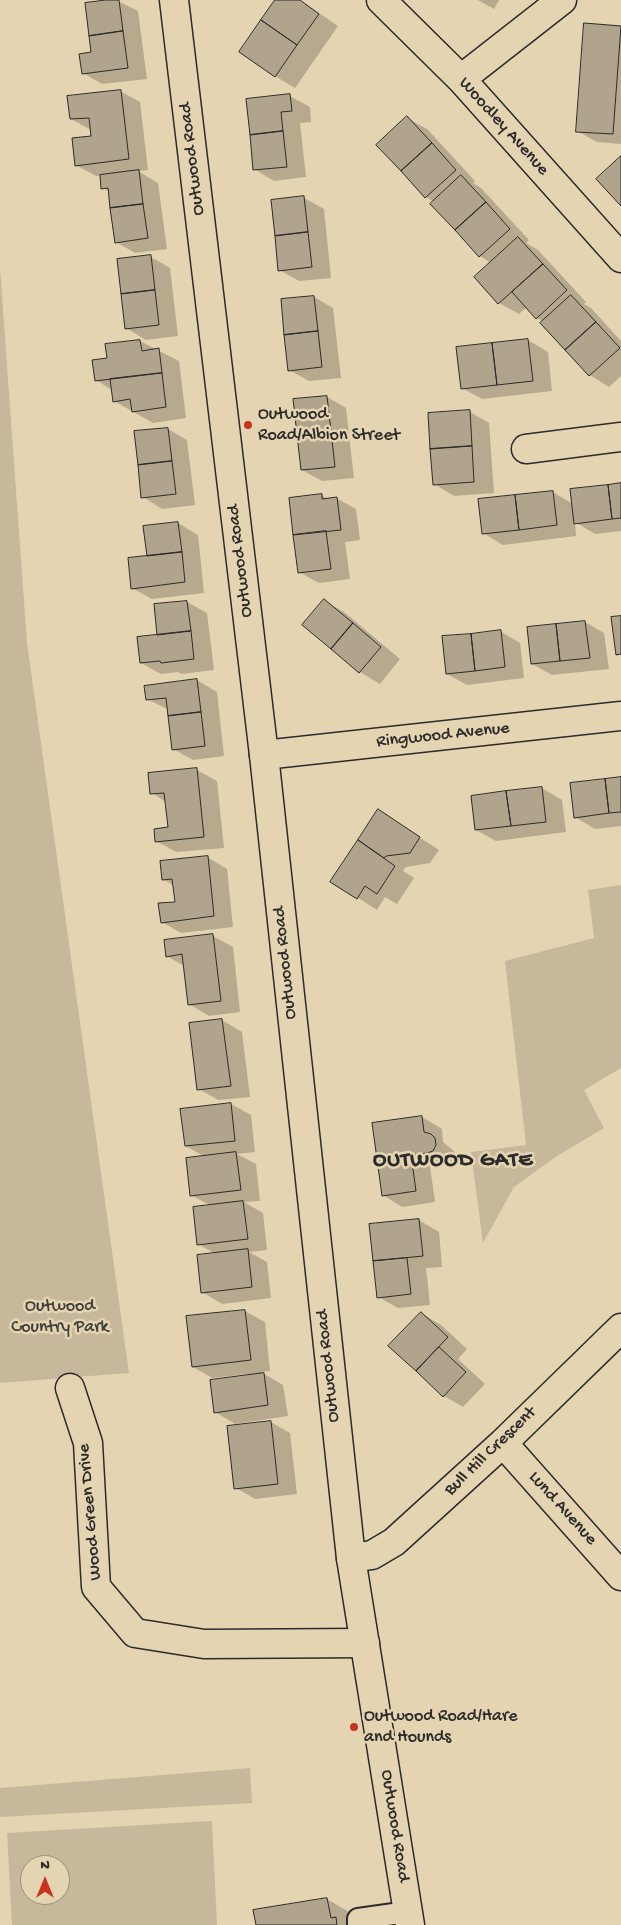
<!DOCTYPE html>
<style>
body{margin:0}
#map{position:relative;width:621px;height:1925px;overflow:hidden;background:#e5d4b1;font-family:"Gochi Hand",sans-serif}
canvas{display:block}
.north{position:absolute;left:20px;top:1855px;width:50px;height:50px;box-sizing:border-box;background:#e5d4b1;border:1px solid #9b907b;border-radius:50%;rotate:0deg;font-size:14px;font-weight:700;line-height:20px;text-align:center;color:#2b2b2b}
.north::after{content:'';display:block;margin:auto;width:18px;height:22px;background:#c8321e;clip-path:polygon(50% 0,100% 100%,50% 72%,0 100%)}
</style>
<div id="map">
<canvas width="621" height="1925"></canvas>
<div class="north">N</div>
</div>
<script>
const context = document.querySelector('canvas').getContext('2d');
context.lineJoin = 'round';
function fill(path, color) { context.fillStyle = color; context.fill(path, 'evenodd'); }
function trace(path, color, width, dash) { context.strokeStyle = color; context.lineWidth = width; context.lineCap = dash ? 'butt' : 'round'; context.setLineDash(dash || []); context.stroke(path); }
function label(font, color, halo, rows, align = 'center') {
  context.font = font + ' "Gochi Hand",sans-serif'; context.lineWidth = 5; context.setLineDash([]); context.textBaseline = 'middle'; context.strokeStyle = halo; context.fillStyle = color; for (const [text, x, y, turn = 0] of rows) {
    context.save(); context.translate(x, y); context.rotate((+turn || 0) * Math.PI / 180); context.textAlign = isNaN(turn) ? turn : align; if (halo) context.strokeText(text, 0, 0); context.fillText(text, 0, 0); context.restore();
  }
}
fill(new Path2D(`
 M0,268L27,643L129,1373L0,1383Z
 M621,885V1068L584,1090L604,1128L557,1156L514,1187L483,1243L471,1152L526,1145L505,961L594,938L588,890Z
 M250,1768L252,1803L0,1817V1788Z
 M212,1821L217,1925H12L7,1833ZM30,1865H60V1895H30Z`), '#c7b89b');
fill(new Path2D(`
 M116,0L138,11L147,79L102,84L83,73Z
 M277,0H300L338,26L295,88L275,76Z
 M478,0H499L494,9Z
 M585,24L621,27V144L597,142L577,131Z
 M120,91L140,102L148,170L138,171L158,183L167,249L135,253L116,242L110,192L103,188L101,176H96L76,165L92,137L91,130L71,119Z
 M290,96L310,107L311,122L300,123L306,177L274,181L254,169L247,100Z
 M407,118L427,129L475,181L473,183L481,188L529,240L526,243L538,250L586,302L584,304L591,308L621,341V376L609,387L590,375L542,323L544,322L537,318L527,307L519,314L499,303L476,277L491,263L480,256L434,202L426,197Z
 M304,198L324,209L331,278L299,281L279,270Z
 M151,257L170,268L178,336L146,340L126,328Z
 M314,297L333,308L341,378L309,381L289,370Z
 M528,340L548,352L552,391L482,399L462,388Z
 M140,341L179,361L186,418L153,423L114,401L112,390L96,380L108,359Z
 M327,397L346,408L354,478L322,481L302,470Z
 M470,412L489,423L494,493L454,496L434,484Z
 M168,429L187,440L195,505L162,509L143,497Z
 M621,484V531L595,534L575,522L576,536L503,545L483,533L553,492L573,504Z
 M321,495L328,499L336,498L356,509L360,540L345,542L350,579L319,583L299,572Z
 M178,523L198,535L204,593L152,599L132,588L148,557Z
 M324,601L344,612L400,659L380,684L360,672L304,625Z
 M187,602L207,613L214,670L181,674L178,672L161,674L141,663L158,636Z
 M585,622L604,633L609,669L552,675L532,664Z
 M500,631L520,643L524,678L467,685L447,674Z
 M197,680L217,692L224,756L193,760L173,749L169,710L147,699Z
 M197,770L217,781L224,848L176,852L156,841L169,829L166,802L152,793Z
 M621,778V826L595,829L575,817Z
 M542,788L562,800L566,832L496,841L476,830Z
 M379,811L439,850L430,863L406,867L403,871L414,878L397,904L385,897L377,910L332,881Z
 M207,857L227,869L233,927L181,933L162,922L176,903L174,886L163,879Z
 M213,936L233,947L240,1012L209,1016L189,1004L184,966L167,956Z
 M222,1020L242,1032L250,1097L218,1100L199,1089Z
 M231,1104L251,1115L255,1152L237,1154L256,1164L260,1201L244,1202L263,1213L267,1250L249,1252L267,1262L271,1298L222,1304L202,1292L216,1254L198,1244L211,1206L191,1195L205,1157L186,1146Z
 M422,1117L442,1129L443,1142L454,1151L455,1156L452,1161L430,1166L435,1202L402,1207L383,1195L374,1124Z
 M419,1220L439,1232L442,1267L426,1268L430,1305L398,1308L378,1297L370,1225Z
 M245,1311L265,1322L270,1371L261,1372L283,1385L288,1416L235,1424L215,1412L247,1376V1374L212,1378L193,1367Z
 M421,1313L441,1325L467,1349L458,1359L485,1384L463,1407L444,1396L390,1346Z
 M271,1422L290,1433L297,1494L255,1499L236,1488Z
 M327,1899L354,1915L356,1925H257Z`), '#0003');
const building = new Path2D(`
 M106,0H119L123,31L89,36L85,3Z
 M275,0H300L319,14L297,45L261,20Z
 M261,20L297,45L275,77L239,52Z
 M584,23L621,26L613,134L576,132Z
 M123,31L128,68L82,74L79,54L91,52L89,36Z
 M121,90L129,159L75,166L72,138L91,136L89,118L70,119L67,96Z
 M290,94L292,111L281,112L283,131L250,135L246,99Z
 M407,116L432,143L401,171L376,145Z
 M283,131L287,167L253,170L250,135Z
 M432,143L456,170L425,198L401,171Z
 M621,156V206L596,179Z
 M139,170L143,204L110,208L108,188L101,189L100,175Z
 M461,175L486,202L455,230L430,204Z
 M304,196L308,232L275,236L271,200Z
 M486,202L510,229L479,257L455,230Z
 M143,204L148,238L115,243L110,208Z
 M308,232L312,267L278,271L275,236Z
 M518,237L543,264L498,304L474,277Z
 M151,255L155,290L121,294L117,259Z
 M543,264L567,290L536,319L512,292Z
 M155,290L159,325L125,329L121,294Z
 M571,295L596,322L565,350L540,323Z
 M314,296L318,331L284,335L281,299Z
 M596,322L620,348L589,376L565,350Z
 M318,331L322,367L288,371L284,335Z
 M528,339L533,381L497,385L492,343Z
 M140,340L142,351L159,348L162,373L95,381L92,360L107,358L105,344Z
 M492,343L497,385L461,389L456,347Z
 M162,373L166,407L132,412L130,399L113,402L110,379Z
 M327,396L331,431L297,435L293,399Z
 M470,410L472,446L430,449L428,413Z
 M168,428L172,461L138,465L134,431Z
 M331,431L335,467L301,470L297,435Z
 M472,446L474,482L433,485L430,449Z
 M172,461L176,494L141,498L138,465Z
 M621,483V518L612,519L608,485Z
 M608,485L612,519L574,524L570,489Z
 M553,491L557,525L519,530L515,495Z
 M322,494V499L337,497L341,530L293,535L289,498Z
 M515,495L519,530L482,534L478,499Z
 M178,522L182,552L147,556L143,526Z
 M326,531L331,569L298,573L293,535Z
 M182,552L185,582L131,589L128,558Z
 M324,599L353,623L331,649L302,625Z
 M187,601L191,631L157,635L154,604Z
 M621,616V654L616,655L611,617Z
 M585,621L590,658L560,661L556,624Z
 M353,623L381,647L359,673L331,649Z
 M556,624L560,661L531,664L527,627Z
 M501,630L505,667L475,671L471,634Z
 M191,631L194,659L161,663L160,661L140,663L137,637Z
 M471,634L475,671L446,674L442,636Z
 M197,679L201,712L168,716L166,698L146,700L144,686Z
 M201,712L205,746L172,750L168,716Z
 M197,768L204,837L155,842L154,829L168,827L164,793L150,794L148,773Z
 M621,777V812L609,813L605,779Z
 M605,779L609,813L574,818L570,783Z
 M542,787L546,822L511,826L506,791Z
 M506,791L511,826L475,830L471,796Z
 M378,809L420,837L410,853L386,856L384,858L358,840Z
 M358,840L395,866L377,894L365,886L357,899L330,882Z
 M208,856L214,916L161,923L158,903L175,902L172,879L162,880L160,861Z
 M213,934L221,1001L188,1005L182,954L166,957L164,940Z
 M222,1019L231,1086L197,1090L189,1023Z
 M231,1103L235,1141L185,1146L180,1109Z
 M422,1116L424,1132L431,1134L435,1138L436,1145L433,1151L427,1153L377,1159L372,1123Z
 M236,1152L241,1190L190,1196L186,1158Z
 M411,1155L416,1191L382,1196L377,1159Z
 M243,1201L248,1239L197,1245L193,1207Z
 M419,1219L423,1256L373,1261L369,1224Z
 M248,1249L252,1287L201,1293L197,1255Z
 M407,1258L411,1294L377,1298L373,1261Z
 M245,1310L251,1360L192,1367L186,1316Z
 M421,1312L448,1337L416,1371L388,1346Z
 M439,1347L466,1372L443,1397L416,1371Z
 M264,1373L268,1405L214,1413L210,1380Z
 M271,1421L278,1484L234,1489L227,1426Z
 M327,1898L331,1918L336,1917L337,1925H256L253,1910Z`);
fill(building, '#b1a48c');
trace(building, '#2b2b2b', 1);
const service = new Path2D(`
 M358,1925V1919L408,1912`);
const minor = new Path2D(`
 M381,0L461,79L621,258
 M461,79L562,0
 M526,449L621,437
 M264,755L621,716
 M70,1388L88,1443L96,1587L135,1633L204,1644L365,1643
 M503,1443L621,1576
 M351,1558L372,1555L394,1542L503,1443L621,1328`);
const tertiary = new Path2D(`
 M174,0L264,755L351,1558L410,1925`);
trace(service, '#2b2b2b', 24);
trace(minor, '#2b2b2b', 31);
trace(tertiary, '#2b2b2b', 31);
trace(service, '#e5d4b1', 20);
trace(minor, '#e5d4b1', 28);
trace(tertiary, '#e5d4b1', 28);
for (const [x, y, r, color] of [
 [248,425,5,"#c8321e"],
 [354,1727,5,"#c8321e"]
]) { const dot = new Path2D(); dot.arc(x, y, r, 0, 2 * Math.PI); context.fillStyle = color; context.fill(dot); trace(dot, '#e5d4b1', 2); }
label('18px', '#2b2b2b', '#e5d4b1', [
 ["Woodley Avenue",503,127,48],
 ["Outwood Road",193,159,-97],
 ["Outwood Road",241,561,-97],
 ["Ringwood Avenue",443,736,-6],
 ["Outwood Road",286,963,-96],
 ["Outwood Road",329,1366,-96],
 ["Bull Hill Crescent",491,1452,-44],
 ["Lund Avenue",562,1509,48],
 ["Wood Green Drive",91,1512,-95],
 ["Outwood Road",394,1826,81]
]);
label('18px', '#2b2b2b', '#e5d4b1', [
 ["Outwood",258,415],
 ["Road/Albion Street",258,436],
 ["Outwood Road/Hare",364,1717],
 ["and Hounds",364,1738]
], 'left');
label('18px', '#42403c', '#e5d4b1', [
 ["Outwood",60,1307],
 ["Country Park",60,1328]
]);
context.letterSpacing = '1px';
label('bold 22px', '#2b2b2b', '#e5d4b1', [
 ["OUTWOOD GATE",453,1162]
]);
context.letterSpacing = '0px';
</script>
